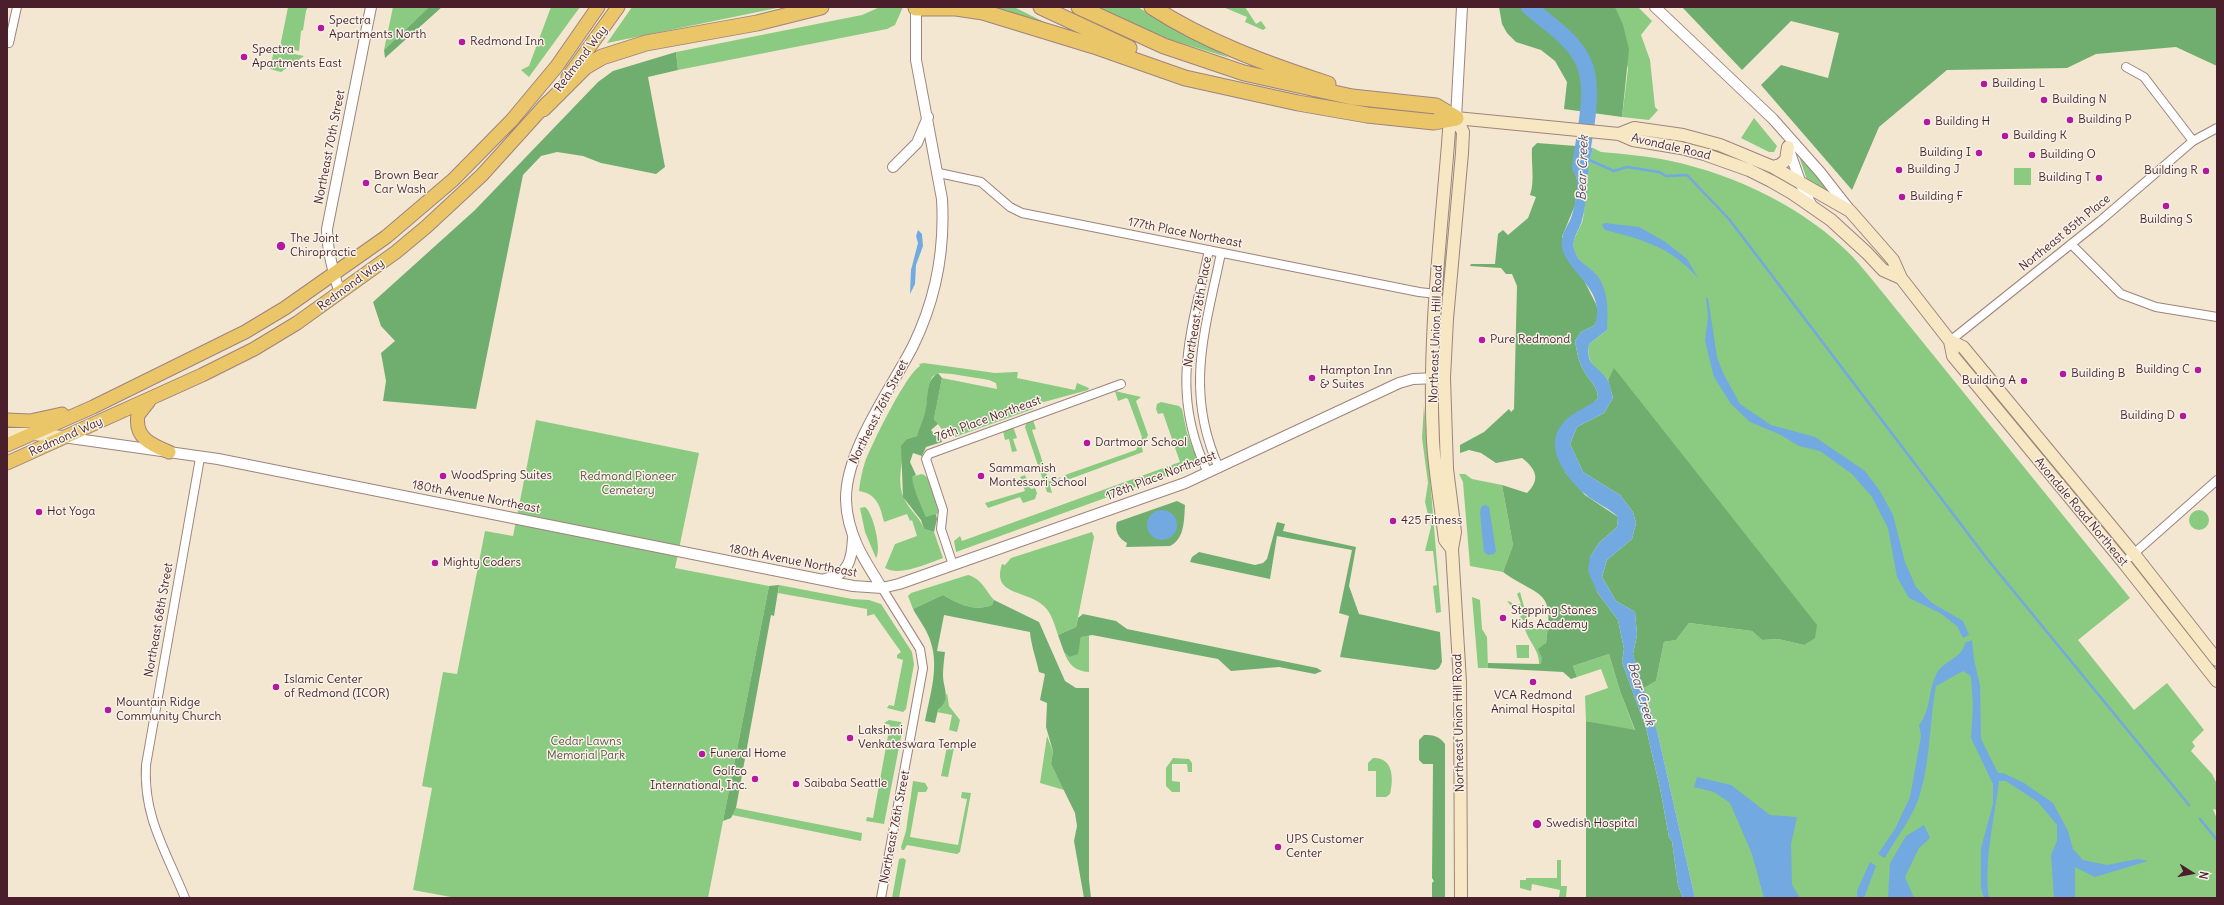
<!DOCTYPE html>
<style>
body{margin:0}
#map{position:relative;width:2224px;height:905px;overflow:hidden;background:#f3e7d1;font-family:Delius,sans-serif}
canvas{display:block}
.frame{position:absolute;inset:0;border:8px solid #4a1f2b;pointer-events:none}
.north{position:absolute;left:2172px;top:853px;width:40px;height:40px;-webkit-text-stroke:3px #f7f3e8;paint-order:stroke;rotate:101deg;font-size:11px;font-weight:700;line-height:16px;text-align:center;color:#4a1f2b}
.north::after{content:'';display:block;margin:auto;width:14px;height:18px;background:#4a1f2b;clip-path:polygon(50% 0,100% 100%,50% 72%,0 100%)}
</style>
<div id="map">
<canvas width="2224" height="905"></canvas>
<div class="frame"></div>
<div class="north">N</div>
</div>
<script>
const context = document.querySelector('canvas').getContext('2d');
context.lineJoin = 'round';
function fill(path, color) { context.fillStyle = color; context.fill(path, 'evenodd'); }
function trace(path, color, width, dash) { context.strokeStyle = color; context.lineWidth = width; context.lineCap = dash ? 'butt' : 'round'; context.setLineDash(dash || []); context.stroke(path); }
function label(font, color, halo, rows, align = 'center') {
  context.font = font + ' Delius,sans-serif'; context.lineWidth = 3; context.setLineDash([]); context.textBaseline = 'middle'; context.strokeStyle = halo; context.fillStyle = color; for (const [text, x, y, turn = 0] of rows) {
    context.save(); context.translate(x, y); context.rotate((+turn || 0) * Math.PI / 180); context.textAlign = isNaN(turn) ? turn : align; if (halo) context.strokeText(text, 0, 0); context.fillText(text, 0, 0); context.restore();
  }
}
fill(new Path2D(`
 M288,7H308L306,11L303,30L301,31L299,51L280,47Z
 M393,7H429L384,50Z
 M551,7H580L529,77L521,70L529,66Z
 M632,7H782L607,43Z
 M880,7H903L895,25L887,29L678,70L676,52L862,15Z
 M979,7H1014L1060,30Z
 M1095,7H1138L1167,25L1230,58L1165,38Z
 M1223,7H1245L1256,24L1261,21L1266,28L1263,30L1245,22L1247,17Z
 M1615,7H1638L1652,21L1641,35L1650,60L1655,107L1658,110L1649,120L1622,117L1628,69Z
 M274,50L304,56L281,72L270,69Z
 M1754,118L1777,146L1774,152H1769L1741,138Z
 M1593,148L1601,152C1624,154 1648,156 1671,161C1736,175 1805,208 1852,256C1863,268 1873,281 1883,293L2130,598L2078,640L2134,710L2167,683L2204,730L2192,742L2195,746L2191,751L2212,774L2217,784V810L2213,809L2217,819V898H1695L1658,735L1642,689L1656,681L1664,642L1676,640L1689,623L1752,631L1762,640L1778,639L1804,645L1614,369L1608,380C1594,368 1587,364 1589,344L1607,330L1596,274C1589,268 1577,260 1574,251C1571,238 1580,231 1583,219C1587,195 1585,171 1593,148Z
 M1801,157L1831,193H1828L1807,180L1800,159Z
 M2014,168H2031V185H2014Z
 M924,363L995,373L1015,372H1018L1017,378L1075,390L1077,383L1089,388L1088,390L1033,405V409L955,437L953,429L944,432L934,419L942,378L997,389L996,383L989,380L952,374L938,373L932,377L928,388L926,412L917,436L907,439C903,455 896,482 904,498C909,510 920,517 924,529L934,532L943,558C928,563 900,577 885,568L895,544L917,536L912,520L910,521L907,514L884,522C880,506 877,494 859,491C860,481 862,471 865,462C872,444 906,374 920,366L919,364Z
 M1115,391L1141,397L1136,401L1148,435L1145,441L1141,443L1143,452L1067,480L1065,475L1136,450L1142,437L1128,399L1126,398L1118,401Z
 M1161,402L1179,406L1182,409L1187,433L1199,464L956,552L954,541L960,536L962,541L1180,462L1163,413L1158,414L1156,409L1157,404Z
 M1424,405L1441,612L1436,613L1433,586L1437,585L1433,551H1425L1431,527L1425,502L1428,483L1422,438Z
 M536,420L699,453L675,568L769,586L708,898H456L413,890L432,788L422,786L443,672L457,674L485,531L513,536Z
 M1033,420L1036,429L1032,430L1049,481H1056L1060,477L1062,482L1050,486L1052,493L1047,492L1025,427L1026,424Z
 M1010,427L1014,429L1017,438L1013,439L1017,451L1012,452L1009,439L1005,440L1003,431Z
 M922,474C933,478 936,502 939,513L926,518C921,504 914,492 911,477Z
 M1459,474H1465L1472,479L1502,485L1513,545L1503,572L1470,566L1463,482Z
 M1025,475L1031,489L1035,488L1037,493L1035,499L1023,503L1020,497L988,508L985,503L1025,491L1020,477Z
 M865,507C873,512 882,550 876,558L865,532L860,508Z
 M2189 520a10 10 0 1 1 20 0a10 10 0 1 1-20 0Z
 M1092,532L1094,537L1076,627L1058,635C1054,623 1051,610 1040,603C1022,590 992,594 1002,564L1005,565L1011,558Z
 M968,575C982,579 985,590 994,600L992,605C974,612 959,604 943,595L913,609L908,596L911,593Z
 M779,585L852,599L869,600L881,604L912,652L914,664L906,709L903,712L887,708L889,705L894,706L903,660L897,658V655L901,652L874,614L867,616V609L778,593Z
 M1520,592L1529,625L1535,629H1542L1549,624L1542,664H1539C1540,648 1523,637 1524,621L1520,617L1523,614V609L1519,605L1512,607L1507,601L1511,602L1513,605L1521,604L1517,594Z
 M1472,597L1480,600L1482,629L1487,637L1488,668H1478Z
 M1089,635V672C1075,671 1069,665 1064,652L1069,657L1079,646L1081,637Z
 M1516,645H1529V658H1517Z
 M1609,654L1620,691L1635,731L1586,721L1585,696L1608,688L1601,669L1577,677L1573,666Z
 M947,693L949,706L960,720L957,732L949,730L952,715L937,712L943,705Z
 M889,720L901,722L903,727L884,824L866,821L867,817L873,818L890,725L884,723Z
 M1047,736L1053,751L1051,764L1064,790L1040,783Z
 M948,742L955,743L948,777L941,776Z
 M1173,758L1189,759L1192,763V772H1188L1187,764H1172V781L1180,782V792H1172L1166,786V768Z
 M1373,758C1393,757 1394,778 1390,794L1386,797H1376V771H1368V763Z
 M913,781L925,783L928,788L926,792H918L910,837L958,845L967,799L961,798L962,792L971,793L960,852L957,854L907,845L904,850H902L901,847L906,831Z
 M736,808L862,833L861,841L732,815Z
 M903,858L906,860L899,898H892L899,859Z
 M1557,860H1561V886H1567L1566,897H1559L1560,890L1532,884L1531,891L1520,888V880H1526V878H1557Z`), '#8bca81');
fill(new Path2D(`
 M429,7H442L385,58L384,50Z
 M1499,7H1615L1623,25L1629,49L1622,117L1564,109L1567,82L1555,61L1541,50L1516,42L1507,33L1502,24Z
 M1682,7H2217V66L2176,47L2096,54L2067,68L1947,70L1879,127L1852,190L1761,85L1781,65L1828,78L1839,33L1791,21L1742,70Z
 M676,52L678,70L648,77L665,167L656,174L601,163L583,156L557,152L541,156L523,175L476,409L383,401L386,381L381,353L395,341L381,326L373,302L475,210L598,82L613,71Z
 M1537,143L1576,146V157L1573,164L1578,184L1575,205L1562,237L1596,304L1599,314L1595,325L1581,332L1575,341C1577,351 1578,361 1584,371C1589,381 1598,386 1598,398L1591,405L1565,421V472L1585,495L1618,517L1617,527L1599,543L1590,557L1597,592L1618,620L1624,649L1622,662L1646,728L1660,788L1669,837L1672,841L1678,885L1683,898H1586V721L1635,730L1620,691L1609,654L1573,666L1577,677L1571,679L1563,672L1488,668V663L1541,664L1542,658L1538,649L1546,643C1555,588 1541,599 1503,572L1513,545L1502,485L1527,493C1541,479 1536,469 1522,458L1496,463L1481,453L1469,450L1460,453V445L1484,432L1509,409L1511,412L1514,409L1517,286L1512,274H1506L1501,268L1470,266L1471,264H1495L1498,234L1503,230L1508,235L1528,218L1536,197L1530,195C1535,182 1531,162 1532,148Z
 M1614,368L1817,625L1815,638L1804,645L1778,639L1762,640L1752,631L1689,623L1676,640L1664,642L1656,681L1642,689L1633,654L1637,635L1635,612L1616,601L1602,577L1607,560L1632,539L1636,523L1633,512L1620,495L1583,472L1570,444L1577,427L1604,413L1613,398L1608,380Z
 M938,373L942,378L934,419L938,424L931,430L936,436H940L942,442L926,447L922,456L913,453L910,462L916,475L912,477C914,492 921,504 926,517L936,514L937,519L934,532L924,529L921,520L903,497L901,446L907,439L917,436C919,428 923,421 925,413C929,398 924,382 938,373Z
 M1177,501L1185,505C1184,519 1185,539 1170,546L1126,547L1127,543C1119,539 1114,530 1117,522Z
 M1277,522L1285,524L1283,531L1356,547L1349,586L1359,614L1440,632L1442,662L1439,668L1435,670L1340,657L1349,616L1339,613L1352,550L1277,536L1270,579L1190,562L1192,557L1199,552L1255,565L1263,563L1267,559Z
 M779,585L774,616L771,615L736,808L731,818L723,821L769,586Z
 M943,595C959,604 974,612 992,605L994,600L1039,622L1065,681L1076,688H1089V880L1091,898H1084L1074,841L1077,826L1075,813L1051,764L1053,751L1046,727L1047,703L1040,700L1045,674L1039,672C1036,658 1031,645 1030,632L944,615L937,651L945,652C944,660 943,668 943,675C943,689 952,699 938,710L935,723L925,721C930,695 939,668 931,643C928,631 919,620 913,609Z
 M1083,614L1116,621L1127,629L1317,668L1322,671L1315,674L1279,667L1231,671L1218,659L1092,635L1081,637L1078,654L1069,657L1064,652L1058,635L1076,627L1078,618Z
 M1424,735C1434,735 1439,736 1445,744V898H1432V883L1434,881L1432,878L1433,764H1423L1419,760V740Z`), '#70ae6f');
fill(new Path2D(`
 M1576,146L1593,148C1585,171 1589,197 1582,220C1579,232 1570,240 1575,252C1578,262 1590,267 1596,274C1609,290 1608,310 1607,330L1589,344C1586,367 1596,364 1607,379C1610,383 1611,392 1613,398L1604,413L1577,427L1570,444L1583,472L1620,495L1633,512L1636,523L1632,539L1607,560L1602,577L1616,601L1635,612L1637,635L1633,654L1658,735L1695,898H1683L1678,885L1672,841L1669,837L1660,788L1646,728L1622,662L1624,649L1618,620L1597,592L1588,571L1590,557L1599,543L1617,527L1618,517C1608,507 1595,503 1585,494C1565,477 1541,444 1565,421C1574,411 1588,408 1598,398C1598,386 1589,381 1584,371C1578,361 1577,351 1575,341L1581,332L1595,325C1607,288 1567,274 1562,247C1560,236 1567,227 1571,218C1574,209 1578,192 1577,182C1577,176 1573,170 1574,164C1574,158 1576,153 1576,146Z
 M1605,223L1639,227L1664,241L1687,259L1698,278C1671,247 1644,240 1605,230L1602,225Z
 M918,230L922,234L923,246L916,265L915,284L910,294L911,270L918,243L916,236Z
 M1706,298H1708L1717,357L1723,373L1740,404L1771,425L1815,437L1865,471L1880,491L1893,515L1905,562L1916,587L1932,603L1963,621L1969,635L1963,638L1957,626L1940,613L1909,598L1897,577L1888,528L1872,497L1852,474L1820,451L1799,446L1779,434L1750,422L1731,404L1714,377L1705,341L1708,317Z
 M1485,505L1489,507L1496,551L1494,554L1488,555L1484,552L1480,513L1481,507Z
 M1147 525a15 15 0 1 1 30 0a15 15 0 1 1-30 0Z
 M1972,640L1974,660L1980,685L1981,739L1998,773H2003L2024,783L2053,803L2068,831L2073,849L2083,860L2107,865L2138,859L2148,861L2095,877L2075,867V898H2054L2051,855L2057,841V825L2038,802L2006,781H1999C1995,815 1983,866 1989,898H1984L1981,888V848L1993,804V784L1971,738L1973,706L1971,676L1963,671L1936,686C1929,723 1931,761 1919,797C1914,815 1894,841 1885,858L1878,854L1895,829L1910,797L1921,736L1919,725C1931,711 1928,691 1936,675C1942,661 1962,659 1965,643Z
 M1697,777L1731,785L1770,815L1797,817L1791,844L1792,885L1800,898H1764L1752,854L1730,803L1714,792L1694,787Z
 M1924,825L1930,838L1919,848L1905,877L1914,898H1888L1890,863L1906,836Z
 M1870,862L1876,866L1864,898H1857V891Z`), '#72a9e0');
trace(new Path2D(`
 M1587,159L1614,171L1627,167L1659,172L1666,176L1687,175L1729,219L1988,560L2189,805
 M2200,819L2217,840`), '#72a9e0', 2.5);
trace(new Path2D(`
 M1529,7C1546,22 1573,39 1583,61C1597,90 1583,137 1580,168`), '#72a9e0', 16);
const minor = new Path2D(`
 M9,43L17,7
 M2126,67L2144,77L2193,141L2217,128
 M939,173L981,182L1010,207L1022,213L1419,292L1436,294
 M2071,244L2121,294L2156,307L2217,317
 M1950,341L2100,221L2193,141
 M1219,468C1184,391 1205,331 1221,253
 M1208,473C1169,392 1191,333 1209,250
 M2130,557L2217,480
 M953,565L941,529L943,510L926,459L929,454L1121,384
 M185,898C166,851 143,817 146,765L200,458
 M881,898L923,668L920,649L882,588`);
const tertiary = new Path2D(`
 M1655,7L1773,119L1820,172L1849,209
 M1456,118L1462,7
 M1788,147L1802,187L1812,206
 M893,167L917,143L928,117
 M340,293C333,272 327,250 327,229L371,7
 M63,437L218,459L853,586L882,588L899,584L1185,483L1399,383L1413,379L1438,378
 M825,579C849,575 852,559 853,538
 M882,588C864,560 847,534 846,500C845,451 891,389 913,346C935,301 945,250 942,199L916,60V8`);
const secondary = new Path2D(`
 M1456,118L1463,132L1462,153L1447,319L1444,378L1447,469L1455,532L1452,549L1460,682L1461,898
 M1456,118L1619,134L1633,140L1681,148L1704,154L1749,170L1771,181L1792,193L1831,220L1867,253L1883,270L1901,278
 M1619,134L1634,128L1683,135L1720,145L1773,167L1850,211L1893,260L1901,278L1950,341L1953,356L2124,563L2217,681
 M1773,167L1780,165L1786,160L1788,147
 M1950,341L1963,347L2134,554L2217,660
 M7,434H33L63,437
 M1452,549L1445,540C1441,507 1435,474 1433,441C1428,343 1440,242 1448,144L1449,130L1456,118`);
const primary = new Path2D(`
 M568,77L618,7
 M149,401L138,415C134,438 152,445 169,452
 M7,420L30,421L62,414
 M7,445L93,407L245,332L285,308L386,237L453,180L512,120L557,66L598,7
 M7,463L202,375L254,349L297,323L396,252L426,227L482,175L548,102`);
const motorway = new Path2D(`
 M1041,7L1129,48
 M1079,7L1164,46L1244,73L1352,97L1436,106L1456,118
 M1152,7C1206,42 1267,64 1328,84
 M916,8H956L983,12L1094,46L1185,78L1298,103L1367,115L1434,122L1456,118
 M543,109L585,67L602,57L646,43L757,23L821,7`);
trace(minor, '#9e837e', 10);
trace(tertiary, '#9e837e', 12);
trace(secondary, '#9e837e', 14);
trace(primary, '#9e837e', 15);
trace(motorway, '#9e837e', 17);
trace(minor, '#fff', 8);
trace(tertiary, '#fff', 10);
trace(secondary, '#f7e8c3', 12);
trace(primary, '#eac669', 13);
trace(motorway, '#eac669', 15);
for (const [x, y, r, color] of [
 [321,28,4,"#b5179e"],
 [462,42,4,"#b5179e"],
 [244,57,4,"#b5179e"],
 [1984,84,4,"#b5179e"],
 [2044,100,4,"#b5179e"],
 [2070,120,4,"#b5179e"],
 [1927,122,4,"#b5179e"],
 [2005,136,4,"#b5179e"],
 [1979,153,4,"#b5179e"],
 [2032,155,4,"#b5179e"],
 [1899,170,4,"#b5179e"],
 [2206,171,4,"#b5179e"],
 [2099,178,4,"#b5179e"],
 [366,183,4,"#b5179e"],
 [1902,197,4,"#b5179e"],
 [2166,206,4,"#b5179e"],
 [281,246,5,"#b5179e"],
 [1482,340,4,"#b5179e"],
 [2198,370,4,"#b5179e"],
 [2063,374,4,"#b5179e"],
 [1312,378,4,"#b5179e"],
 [2024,381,4,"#b5179e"],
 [2183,416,4,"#b5179e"],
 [1087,443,4,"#b5179e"],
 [443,476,4,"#b5179e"],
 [981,476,4,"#b5179e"],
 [39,512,4,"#b5179e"],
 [1393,521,4,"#b5179e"],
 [435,563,4,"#b5179e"],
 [1503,618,4,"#b5179e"],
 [1533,682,4,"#b5179e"],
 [276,687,4,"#b5179e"],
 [108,710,4,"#b5179e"],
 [850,738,4,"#b5179e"],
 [702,754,4,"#b5179e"],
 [755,779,4,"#b5179e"],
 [796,784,4,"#b5179e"],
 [1537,824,5,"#b5179e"],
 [1278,847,4,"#b5179e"]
]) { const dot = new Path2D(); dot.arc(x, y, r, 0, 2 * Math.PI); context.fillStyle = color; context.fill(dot); trace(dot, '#f7f3e8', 1.5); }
label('12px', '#4a1f2b', '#f7f3e8', [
 ["Spectra",329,21],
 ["Apartments North",329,35],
 ["Redmond Inn",470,42],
 ["Spectra",252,50],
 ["Apartments East",252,64],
 ["Building L",1992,84],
 ["Building N",2052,100],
 ["Building P",2078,120],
 ["Building H",1935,122],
 ["Building K",2013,136],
 ["Building I",1971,153,"right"],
 ["Building O",2040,155],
 ["Building J",1907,170],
 ["Building R",2198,171,"right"],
 ["Brown Bear",374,176],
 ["Car Wash",374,190],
 ["Building T",2091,178,"right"],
 ["Building F",1910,197],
 ["Building S",2166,220,"center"],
 ["The Joint",290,239],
 ["Chiropractic",290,253],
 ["Pure Redmond",1490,340],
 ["Building C",2190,370,"right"],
 ["Hampton Inn",1320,371],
 ["& Suites",1320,385],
 ["Building B",2071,374],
 ["Building A",2016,381,"right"],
 ["Building D",2175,416,"right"],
 ["Dartmoor School",1095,443],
 ["Sammamish",989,469],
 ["Montessori School",989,483],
 ["WoodSpring Suites",451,476],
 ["Hot Yoga",47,512],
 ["425 Fitness",1401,521],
 ["Mighty Coders",443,563],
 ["Stepping Stones",1511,611],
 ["Kids Academy",1511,625],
 ["Islamic Center",284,680],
 ["of Redmond (ICOR)",284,694],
 ["VCA Redmond",1533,696,"center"],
 ["Animal Hospital",1533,710,"center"],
 ["Mountain Ridge",116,703],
 ["Community Church",116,717],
 ["Lakshmi",858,731],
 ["Venkateswara Temple",858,745],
 ["Funeral Home",710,754],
 ["Golfco",747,772,"right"],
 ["International, Inc.",747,786,"right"],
 ["Saibaba Seattle",804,784],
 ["Swedish Hospital",1546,824],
 ["UPS Customer",1286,840],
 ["Center",1286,854]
], 'left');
label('12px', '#4a1f2b', '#f7f3e8', [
 ["Redmond Way",581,59,-53],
 ["Northeast 70th Street",330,147,-79],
 ["Avondale Road",1671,147,13],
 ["177th Place Northeast",1185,233,11],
 ["Northeast 85th Place",2065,233,-39],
 ["Redmond Way",351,285,-36],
 ["Northeast 78th Place",1198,312,-80],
 ["Northeast Union Hill Road",1436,334,-88],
 ["Northeast 76th Street",879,412,-63],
 ["76th Place Northeast",988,419,-20],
 ["Redmond Way",66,437,-24],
 ["178th Place Northeast",1161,476,-21],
 ["180th Avenue Northeast",476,497,11],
 ["Avondale Road Northeast",2081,512,50],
 ["180th Avenue Northeast",793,561,11],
 ["Northeast 68th Street",159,620,-80],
 ["Northeast Union Hill Road",1459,723,-91],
 ["Northeast 76th Street",895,827,-79]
]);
label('12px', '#5e5245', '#f7f3e8', [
 ["Redmond Pioneer",628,477],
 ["Cemetery",628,491],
 ["Cedar Lawns",586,742],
 ["Memorial Park",586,756]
]);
label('italic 13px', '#584f6a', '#f7f3e8', [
 ["Bear Creek",1583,168,-88],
 ["Bear Creek",1641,694,73]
]);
</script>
